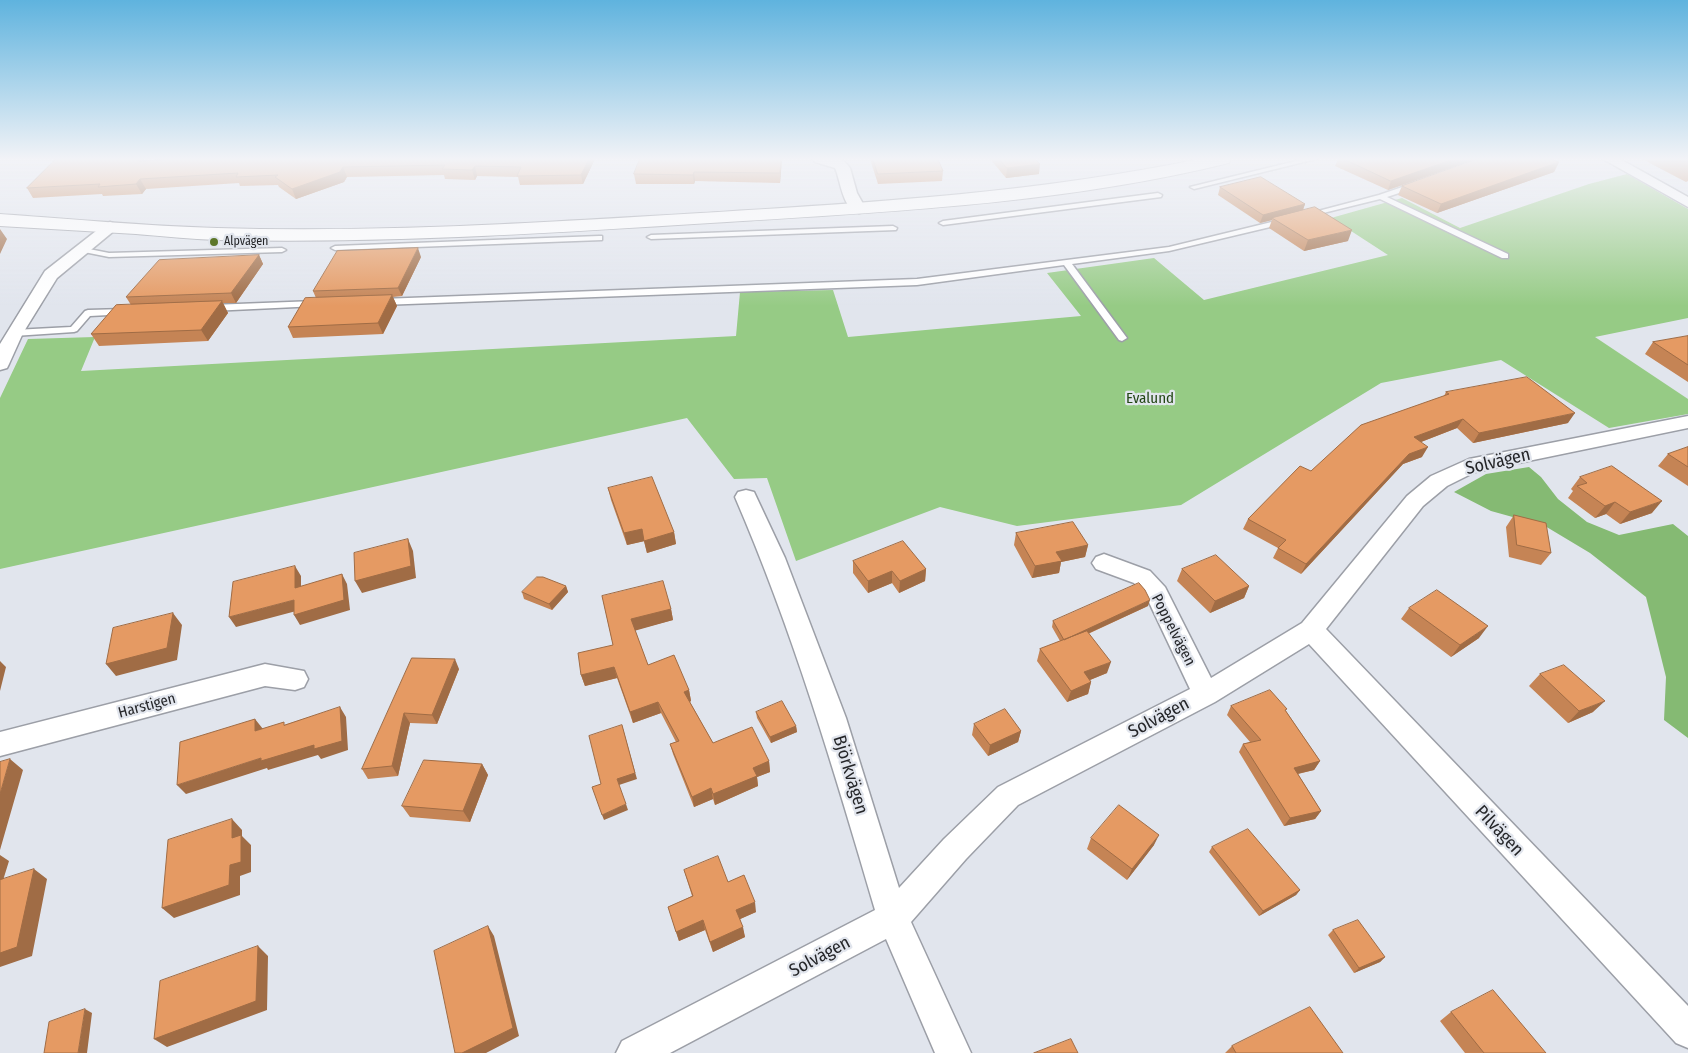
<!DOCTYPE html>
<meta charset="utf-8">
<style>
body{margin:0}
canvas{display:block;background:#e1e5ed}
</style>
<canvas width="1688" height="1053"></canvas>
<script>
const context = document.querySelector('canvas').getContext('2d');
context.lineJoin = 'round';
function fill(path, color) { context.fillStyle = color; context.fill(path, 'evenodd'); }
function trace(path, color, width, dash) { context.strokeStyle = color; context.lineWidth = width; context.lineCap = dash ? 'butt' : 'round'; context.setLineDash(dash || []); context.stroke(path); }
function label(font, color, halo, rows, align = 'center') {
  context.font = font + ' "Fira Sans Condensed",sans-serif'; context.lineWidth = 4.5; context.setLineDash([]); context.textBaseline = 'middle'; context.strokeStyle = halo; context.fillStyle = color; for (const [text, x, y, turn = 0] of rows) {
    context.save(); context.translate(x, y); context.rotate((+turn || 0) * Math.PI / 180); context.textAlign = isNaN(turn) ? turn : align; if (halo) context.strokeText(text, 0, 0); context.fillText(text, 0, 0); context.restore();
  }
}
fill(new Path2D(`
 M1627,174L1688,209V318L1595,337L1688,399V414L1609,428L1501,360L1381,383L1181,505L1017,526L940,507L796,561L767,478L734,479L687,418L0,569V398L28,339L95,337L81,371L736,336L740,292L833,290L848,337L1081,316L1047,273L1154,258L1204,300L1388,255L1331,218L1402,198L1460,228L1589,184Z`), '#96cb85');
fill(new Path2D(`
 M1529,467L1541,477L1558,499L1587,522L1619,535L1673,524L1688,536V738L1664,720L1666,677L1646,597L1590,553L1545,526L1491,511L1454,492L1486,474Z`), '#85ba73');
const lane = new Path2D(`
 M1304,159H1316L1194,189L1190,187Z
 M1414,183H1417V187L1387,197L1508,254V258H1502L1380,199L1307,217L1303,215L1379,195Z
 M1158,193L1162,195L1161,197L943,225L939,223L943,221Z
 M1284,219L1288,221L1287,223L1169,251L1072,264L1127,338L1122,341L1119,340L1064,265L917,285L381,305L377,302L381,299L917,279L1169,247Z
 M893,226L897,228L896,230L651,239L647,237L651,235Z
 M599,236H602V240L335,250L331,248L335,246Z
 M79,247L109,253L282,248L286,250L282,252L109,257L79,251Z
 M315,301L319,304L318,306L211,311L207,308L211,305Z
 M125,309L129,312L128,314L90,316L77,331L74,332L14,336L10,333L14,330L71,327L85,311L88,310Z`);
const street = new Path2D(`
 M813,159H840L845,162L850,168L857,193L866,209L864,212L859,213C842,209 841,181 835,168L815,162Z
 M1603,159H1620L1688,197V207Z
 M110,222L115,224L118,227L115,230L57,278L23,333L9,364L7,368L0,370V344L45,271L105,224Z
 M1688,416V428L1475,472L1447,486L1423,506L1326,629L1688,1006V1048L1676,1043L1309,644L1215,702L1018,805L966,859L911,922L971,1053H935L886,939L670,1053H616L622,1041L875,910C834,770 793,631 735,497L738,492L746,490L754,492L785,558L846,718L899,888L944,839L998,787L1190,689L1147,598L1134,583L1096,569L1092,563L1096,557L1104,554L1150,571L1165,587L1211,678L1302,623L1407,496L1431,476L1469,459Z
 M265,664L304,671L308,679L304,687L295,690L265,686L0,756V732Z`);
const secondary = new Path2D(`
 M1199,159H1231L1229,163C1071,202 905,211 743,221C568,232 392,244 217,240C190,239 163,236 136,234C91,231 45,229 0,226V214C72,219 146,226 217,228C384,233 552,222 718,212C879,202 1041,192 1199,159Z`);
trace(lane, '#9c9fa7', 3);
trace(street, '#9c9fa7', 3);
trace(secondary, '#9c9fa7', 2);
fill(lane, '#fff');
fill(street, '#fff');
fill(secondary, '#fff');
fill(new Path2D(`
 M56,159H151H144L141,161L180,159H595L583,184L520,185L518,177L477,176L475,180L445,179L444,175L347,177L344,182L296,199L279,187L278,185L240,186L239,183L146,189L142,194L103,196L102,194L33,198L27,188Z
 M782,159L780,183L695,181L694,184H636L634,174Z
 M870,159H938L943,171L942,181L878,184Z
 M990,159H1035L1039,174L1006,178Z
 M1338,159H1476L1388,190L1335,166Z
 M1642,159H1688V181L1686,182Z
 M1559,162L1554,172L1437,213L1398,195L1402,186Z
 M1220,187L1305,204L1303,210L1348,241L1304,251L1269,228L1272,220L1260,223L1218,195Z
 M259,255L263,264L236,303H223L228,313L208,341L99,346L91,334L131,305L126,297Z
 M421,257L402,296L393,297L397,306L383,334L293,338L288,327L316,298L313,291Z
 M1688,336V382L1645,354L1653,342Z
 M1446,392L1568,423L1473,443L1457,428L1421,442L1422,457L1403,464L1301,574L1273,558L1278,548L1243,529L1248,519L1311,471L1444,396Z
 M1688,447V486L1658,466L1668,454Z
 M1580,477L1652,513L1620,524L1606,514L1595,518L1568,498L1573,491L1571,489Z
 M608,488L674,532L676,544L647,553L644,541L627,545L611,500Z
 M1514,515L1551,553L1541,565L1509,557L1506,527Z
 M1016,533L1088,545L1085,557L1061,562L1059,573L1032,578L1014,545Z
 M853,561L926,569L925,581L899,593L892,583L868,593L853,573Z
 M1182,569L1249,586L1244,598L1210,613L1177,581Z
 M566,586L568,592L552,610L524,599L522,592Z
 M602,596L671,609L673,620L635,630L648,665L689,690L691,701L690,702L713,743L769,761L770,772L757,777L758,786L715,805L713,799L694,807L673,754L670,744L676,742L661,713L633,723L617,678L585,686L581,675L613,645Z
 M1148,606L1088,634L1107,673L1090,680L1091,682L1088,694L1067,702L1037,661L1040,649L1060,641L1052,627L1053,621Z
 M1409,608L1479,638L1451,657L1401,619Z
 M412,658L459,669L437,724L410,723L398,776L368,779L362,769Z
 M1540,674L1593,712L1568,723L1529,686Z
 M1231,706L1286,711L1320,761L1314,770L1298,774L1321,811L1315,819L1284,826L1239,752L1243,744L1250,742L1227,715Z
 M756,712L796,726L797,732L771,743L757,718Z
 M974,724L1021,731L1018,742L988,756L972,735Z
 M482,764L488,775L470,822L410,817L402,806Z
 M1091,838L1154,845L1127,880L1087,849Z
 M1212,847L1300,890L1296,895L1259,916L1209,852Z
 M684,870L728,882L756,912L740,919L745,937L713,952L705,930L679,941L668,907L692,896Z
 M1333,930L1385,957L1380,962L1354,973L1328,935Z
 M1451,1012L1546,1053H1465L1440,1021Z
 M1232,1046L1343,1053H1225Z`), '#c58455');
fill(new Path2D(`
 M132,159H144L135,166Z
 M589,159H595L583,184L581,175Z
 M781,159H782L780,183V173Z
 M1454,159H1476L1388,190L1391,181Z
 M1559,162L1554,172L1437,213L1441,204Z
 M1040,164L1039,174L1006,178L1007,168Z
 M475,166L477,176L475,180L472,170Z
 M343,167L347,177L344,182L296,199L292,189Z
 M694,172L695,181L694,184L693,175Z
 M140,179L146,189L142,194L136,184Z
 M1305,204L1302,212L1272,218V220L1260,223L1263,215Z
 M0,229L7,239L0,254Z
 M1352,230L1348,241L1304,251L1308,240Z
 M418,248L421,257L402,296L398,288Z
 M259,255L263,264L236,303L231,293Z
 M392,295L397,306L383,334L378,323Z
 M222,301L228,313L208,341L201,330Z
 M1575,413L1568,423L1473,443L1479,433Z
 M1463,419L1457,428L1408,447L1414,437Z
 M1428,447L1422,457L1403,464L1301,574L1306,564L1409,454Z
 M1662,501L1652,513L1620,524L1630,512Z
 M1615,502L1606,514L1595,518L1605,506Z
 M642,529L645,541L627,545L624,533Z
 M674,532L676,544L647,553L644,541Z
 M408,539L413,551L416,578L362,593L355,581Z
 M1088,545L1085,557L1061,562L1059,573L1032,578L1035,566L1056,552Z
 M295,566L301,576V597L295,588Z
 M926,569L925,581L899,593L900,581Z
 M892,571V583L868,593V581Z
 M342,574L347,584L350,610L300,625L294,615Z
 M566,586L568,592L552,610L549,604Z
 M1249,586L1244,598L1210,613L1215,601Z
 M294,600L300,610L236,627L229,617Z
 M1150,600L1148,606L1063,645L1064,640Z
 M671,609L673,620L634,631L631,619Z
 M173,613L182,625L177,660L116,676L106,664Z
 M1488,626L1479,638L1451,657L1460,645Z
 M455,659L459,669L437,724L432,715Z
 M0,661L6,667L0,691Z
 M1111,662L1107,673L1080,684L1084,672Z
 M614,667L617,678L585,686L581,675Z
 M1091,682L1088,694L1067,702L1071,691Z
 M689,690L691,701L686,703L684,692Z
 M1605,701L1593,712L1568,723L1579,711Z
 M658,702L661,713L633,723L630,712Z
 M340,707L346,717L348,750L321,759L318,755L268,770L267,768L186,794L177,785L261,758Z
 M404,713L410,723L398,776L392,766Z
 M255,719L263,729L255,731Z
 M622,725L637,779L619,785L617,779Z
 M796,726L797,732L771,743L770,737Z
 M1021,731L1018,742L988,756L990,745Z
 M10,759L23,770L0,850V794Z
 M769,761L770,772L757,777L758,786L715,805L713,794L753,768Z
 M1320,761L1314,770L1288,776L1294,768Z
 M482,764L488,775L470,822L463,811Z
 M711,788L713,799L694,807L692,797Z
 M626,804L628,810L604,820L602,815Z
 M1321,811L1315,819L1284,826L1290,818Z
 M232,819L242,830V836L251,845V872L240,876V895L174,918L162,908L232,838Z
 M1159,835L1154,845L1127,880L1132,869Z
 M0,855L9,861L0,890Z
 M34,869L47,879L32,956L0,967V953Z
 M1300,890L1296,895L1259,916L1263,911Z
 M755,902L756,912L738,920L736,910Z
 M703,920L705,930L679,941L676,932Z
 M488,926L494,936L519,1036L486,1053H462Z
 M743,927L745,937L713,952L710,942Z
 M258,946L268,956L267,1010L167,1047L154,1039Z
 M1385,957L1380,962L1354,973L1359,968Z
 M85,1009L92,1013L87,1053H78Z`), '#a06c45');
const building = new Path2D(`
 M56,159H135L139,161L179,159H589L581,175L517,176L521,167L475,166L472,170L442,169L445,165L343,167L340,172L292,189L275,177L278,175L236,177L238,173L140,179L136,184L98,187L100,184L27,188Z
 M640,159H781L780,173L694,172L693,175L634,174Z
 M873,159H938L943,171L878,174Z
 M999,159H1035L1040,164L1007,168Z
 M1344,159H1454L1391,181Z
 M1477,159H1551L1559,162L1441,204L1402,186Z
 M1261,177L1305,204L1263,215L1220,187Z
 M1315,207L1352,230L1308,240L1272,218Z
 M418,248L398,288L313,291L337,251Z
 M259,255L231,293L126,297L159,260Z
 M392,295L378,323L288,327L305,298Z
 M222,301L201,330L91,334L116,305Z
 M1688,336V365L1653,342Z
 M1527,377L1575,413L1479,433L1463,419L1414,437L1428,447L1409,454L1306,564L1278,548L1286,540L1248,519L1300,466L1311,471L1361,425L1449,394L1446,392Z
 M1688,447V467L1668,454Z
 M1612,466L1662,501L1630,512L1615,502L1605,506L1577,486L1587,483L1580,477Z
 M652,477L674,532L644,541L642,529L624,533L608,488Z
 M1514,515L1546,523L1551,553L1517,545Z
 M1073,522L1088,545L1056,552L1062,561L1035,566L1016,533Z
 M408,539L411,566L355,581L354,553Z
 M903,541L926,569L900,581L892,571L868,581L853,561Z
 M1216,555L1249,586L1215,601L1182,569Z
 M295,566V588L342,574L344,600L294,615V600L229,617L233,582Z
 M537,577H543L566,586L549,604L522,592Z
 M663,581L671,609L631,619L648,665L674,655L689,690L684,692L713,743L752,727L769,761L753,768L757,776L713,794L711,788L692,797L670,744L679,741L658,702L630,712L614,667L581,675L578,653L613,645L602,596Z
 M1139,583L1145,590L1150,600L1064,640L1053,621Z
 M1437,590L1488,626L1460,645L1409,608Z
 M173,613L167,648L106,664L113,628Z
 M1087,631L1111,662L1084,672L1091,682L1071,691L1040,649Z
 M412,658L455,659L432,715L404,713L392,766L362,769Z
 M1564,665L1605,701L1579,711L1540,674Z
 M1270,690L1287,709L1285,710L1320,761L1294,768L1321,811L1290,818L1243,744L1261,740L1231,706Z
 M782,701L796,726L770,737L756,712Z
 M340,707L342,741L314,749V745L261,761V758L177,785L180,742L255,719V731L284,722V725Z
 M1005,709L1021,731L990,745L974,724Z
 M622,725L635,773L617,779L626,804L602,815L592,787L601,784L589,736Z
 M10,759L0,794V762Z
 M424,760L482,764L463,811L402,806Z
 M1119,805L1159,835L1132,869L1091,838Z
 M232,819V838L241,835V862L230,865L229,885L162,908L168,840Z
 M1248,829L1300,890L1263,911L1212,847Z
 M718,856L728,882L744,875L755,902L736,910L743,927L710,942L703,920L676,932L668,907L693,896L684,870Z
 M34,869L17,947L0,953V880Z
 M1358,920L1385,957L1359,968L1333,930Z
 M488,926L513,1028L462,1053H455L434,951Z
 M258,946L256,1001L154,1039L160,981Z
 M1493,990L1546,1053H1484L1451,1012Z
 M1310,1007L1343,1053H1236L1232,1046Z
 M85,1009L78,1053H44L49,1022Z
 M1071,1039L1078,1053H1034Z`);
fill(building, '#e59a63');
trace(building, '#a06c45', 1);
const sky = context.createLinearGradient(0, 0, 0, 306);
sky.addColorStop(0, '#5fb3de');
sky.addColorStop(0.52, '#f2f3f7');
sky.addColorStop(1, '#f2f3f700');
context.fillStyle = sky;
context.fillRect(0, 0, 1688, 306);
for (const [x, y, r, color] of [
 [214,242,5,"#5d772a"]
]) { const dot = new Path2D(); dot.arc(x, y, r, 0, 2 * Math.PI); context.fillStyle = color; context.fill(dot); trace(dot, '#e1e5ed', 2); }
label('12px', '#252629', '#e1e5ed', [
 ["Alpvägen",224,242]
], 'left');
label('15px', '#234716', '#e1e5ed', [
 ["Evalund",1150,399]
]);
label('15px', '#252629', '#e1e5ed', [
 ["Poppelvägen",1173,630,63],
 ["Harstigen",147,706,-15]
]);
label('18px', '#252629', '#e1e5ed', [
 ["Solvägen",1498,462,-13],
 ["Solvägen",1159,718,-28],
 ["Björkvägen",850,775,73],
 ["Pilvägen",1499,831,47],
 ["Solvägen",820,957,-28]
]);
</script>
